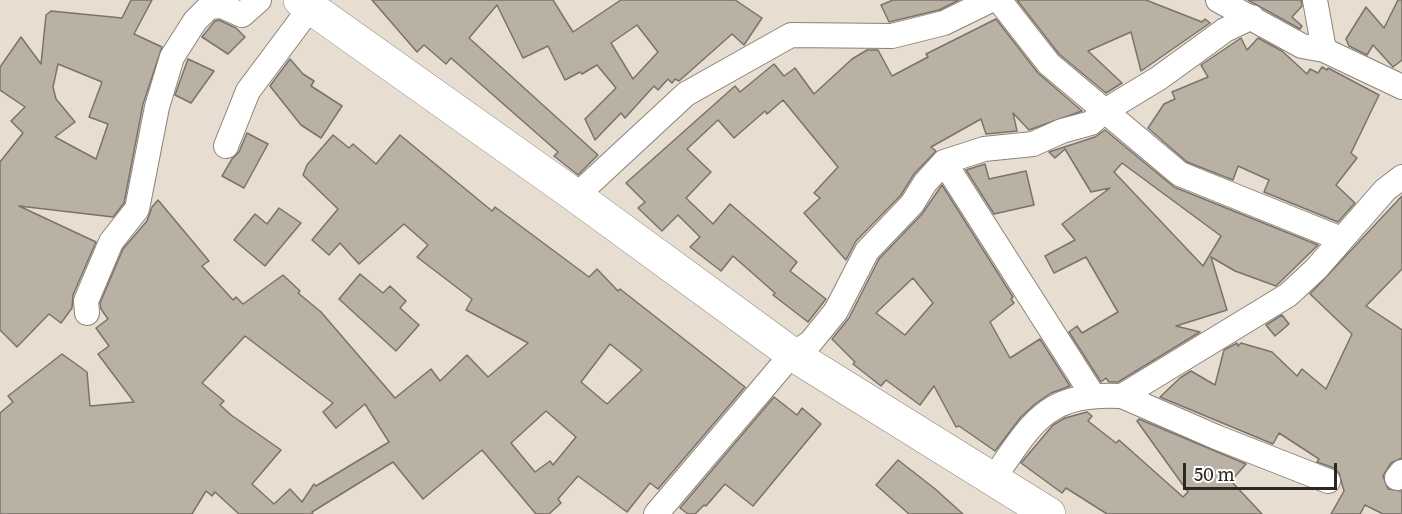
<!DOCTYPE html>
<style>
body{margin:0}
#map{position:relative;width:1402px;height:514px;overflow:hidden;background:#e7ddd1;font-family:Literata,serif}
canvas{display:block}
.scale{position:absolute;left:1183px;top:463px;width:154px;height:27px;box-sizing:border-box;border:3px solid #2b2722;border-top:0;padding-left:8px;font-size:18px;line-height:21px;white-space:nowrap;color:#2b2722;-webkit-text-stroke:4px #fff;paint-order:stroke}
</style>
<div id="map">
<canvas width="1402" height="514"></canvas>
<div class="scale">50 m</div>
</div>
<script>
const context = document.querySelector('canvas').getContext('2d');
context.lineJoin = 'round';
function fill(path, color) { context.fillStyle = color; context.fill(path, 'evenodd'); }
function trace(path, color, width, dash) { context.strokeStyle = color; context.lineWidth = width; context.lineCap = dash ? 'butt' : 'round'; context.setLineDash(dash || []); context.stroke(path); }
const building = new Path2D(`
 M131,0H152L134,34L162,47L143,104L124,203L113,217L19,206L96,242L73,295L72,308L61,323L49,314L17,347L0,330V162L23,133L11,121L25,107L0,90V67L21,37L41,64L46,15L51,11L122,18ZM58,64L102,82L89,117L108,124L96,159L55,137L75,122L56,99L53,87Z
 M372,0H553L573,32L621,0H735L762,18L744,45L732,34L679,81L675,79L672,83L668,79L658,90L654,86L625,118L621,113L595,140L585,119L616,88L597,65L582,74L580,72L565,80L548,46L523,58L497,5L469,38L598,155L578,175L554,156L558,152L451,58L446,64L424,45L417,52ZM637,25L658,52L633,79L611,43Z
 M893,0H959L939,10L889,22L881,5Z
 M1017,0H1146L1202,22L1205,19L1210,23L1141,71L1131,32L1088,51L1122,83L1106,93L1059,54Z
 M1248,0H1301L1302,6L1292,17L1302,26L1300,29Z
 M1398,0H1402V60L1393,67L1373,45L1367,55L1349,46L1346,39L1366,7L1384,28Z
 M996,19L1038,73L1082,111L1029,130L1013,113L1017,131L986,134L981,119L931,147L936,151L914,174L901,195L856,241L846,260L804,213L820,198L814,193L838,167L783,100L767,114L765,111L734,138L718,120L687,149L711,172L686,198L713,224L730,204L797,262L790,271L826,299L808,322L773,295L775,293L733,256L721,271L690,247L700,237L678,215L662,231L638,208L645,202L626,183L735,86L740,92L774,64L784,76L795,68L814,94L852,59L867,50H878L892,76L928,57L926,54Z
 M219,20L236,28L245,37L228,54L202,37L215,21Z
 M1241,38L1247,50L1258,38L1282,51L1307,74L1310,69L1318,73L1322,67L1327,70L1328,68L1379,95L1351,153L1357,158L1336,185L1355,203L1338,222L1264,192L1269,180L1238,166L1233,180L1187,162L1148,128L1164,104L1175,99L1172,92L1208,77L1201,65Z
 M188,59L214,71L191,103L175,95Z
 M290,59L303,74L314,81L311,86L342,106L321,138L301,125L270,86Z
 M1105,130L1174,187L1318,245L1276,286L1235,271L1211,257L1227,310L1176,326L1200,332L1118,382H1109L1106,378L1101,382L1069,332L1077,326L1082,333L1118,312L1086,257L1054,273L1045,256L1075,240L1062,224L1110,188L1091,192L1065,149L1055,158L1049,152L1095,137ZM1122,163L1221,236L1203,266L1114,172Z
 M247,133L268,144L244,188L222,176L232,159L239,152Z
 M333,135L349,148L353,144L376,164L400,135L492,211L495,207L589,277L597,269L618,291L620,289L745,387L658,489L650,483L627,512L578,476L558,499L561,503L549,514H536L482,450L423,499L393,462L312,512L313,514H239L215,492L212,496L206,491L192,514H0V413L13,402L8,396L62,354L87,372L90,406L134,402L98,354L109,346L96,328L108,319L101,309L100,303L123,249L147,221L152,207L158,200L209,261L202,266L233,300L236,297L243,304L283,275L300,291L298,293L321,312L395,398L431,369L440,381L467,355L488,377L528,343L466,310L472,299L417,257L428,245L404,224L359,264L340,243L329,255L312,240L338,209L303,175L307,165ZM245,336L333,403L323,412L336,428L365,404L389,442L316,486L314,484L302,502L290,489L274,504L252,484L281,450L231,415L220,405L224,401L202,383ZM610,344L642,370L607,404L581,382ZM546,411L576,437L553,465L550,461L535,472L511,443Z
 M985,164L989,179L1026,171L1034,205L994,214L966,170Z
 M942,185L1013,297L1011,299L1014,303L990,322L1010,358L1040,339L1070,386L1051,393L1035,404L1021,417L995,451L959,426L956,427L934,386L920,405L886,380L881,386L853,364L855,362L832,339L849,318L879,259L922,214ZM913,278L933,303L905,335L876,313Z
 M1402,196V269L1366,306L1402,330V458L1391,463L1383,476L1388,489L1402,491V514H1383L1365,505L1360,514H1331L1344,491L1339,473L1334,468L1317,462L1319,459L1279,433L1273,444L1160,397L1180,378L1191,371L1215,385L1224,350L1237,343L1238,346L1241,343L1272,352L1297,376L1302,369L1326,389L1352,334L1310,294Z
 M279,208L301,223L265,266L234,240L255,214L267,224Z
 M360,274L383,293L390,286L406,301L400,308L419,325L396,351L339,299Z
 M1282,315L1289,324L1275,336L1266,325Z
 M774,397L797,415L802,408L821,424L753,506L725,484L706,506L704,505L695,514H688L680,508Z
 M1087,412L1092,416L1088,421L1116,443L1119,440L1183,497L1188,492L1137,421L1139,419L1246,464L1231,481L1262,514H1107L1066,488L1062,493L1021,463L1053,425L1065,418Z
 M898,460L934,488L963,514H909L876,485Z`);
fill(building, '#bab1a5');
trace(building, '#7b7368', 1.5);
const street = new Path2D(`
 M999,0L1049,64L1180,174L1341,239
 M1218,0L1302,46L1324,50L1402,87
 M1315,0L1324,50
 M226,146L248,91L310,8
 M944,162L1092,394
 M576,196L686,94L791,35L892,36L944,23L991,0
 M87,313L86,301L111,242L137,209L157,107L172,57L195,21L209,7L222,6L242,15L259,0
 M1122,396L1216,437L1328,481
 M994,478C1033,421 1047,392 1122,396L1288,295L1316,269L1385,190L1402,177
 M1397,478L1402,472
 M656,514L792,354L810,343L836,311L867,251L912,204L925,183L944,162L984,149L1033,144L1062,131L1091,123L1103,112L1159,78L1225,30L1252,17`);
const secondary = new Path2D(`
 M300,0L576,196L792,354L1049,514`);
trace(street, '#8c8378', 26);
trace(secondary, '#8c8378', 34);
trace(street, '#fff', 24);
trace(secondary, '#fff', 33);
</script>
